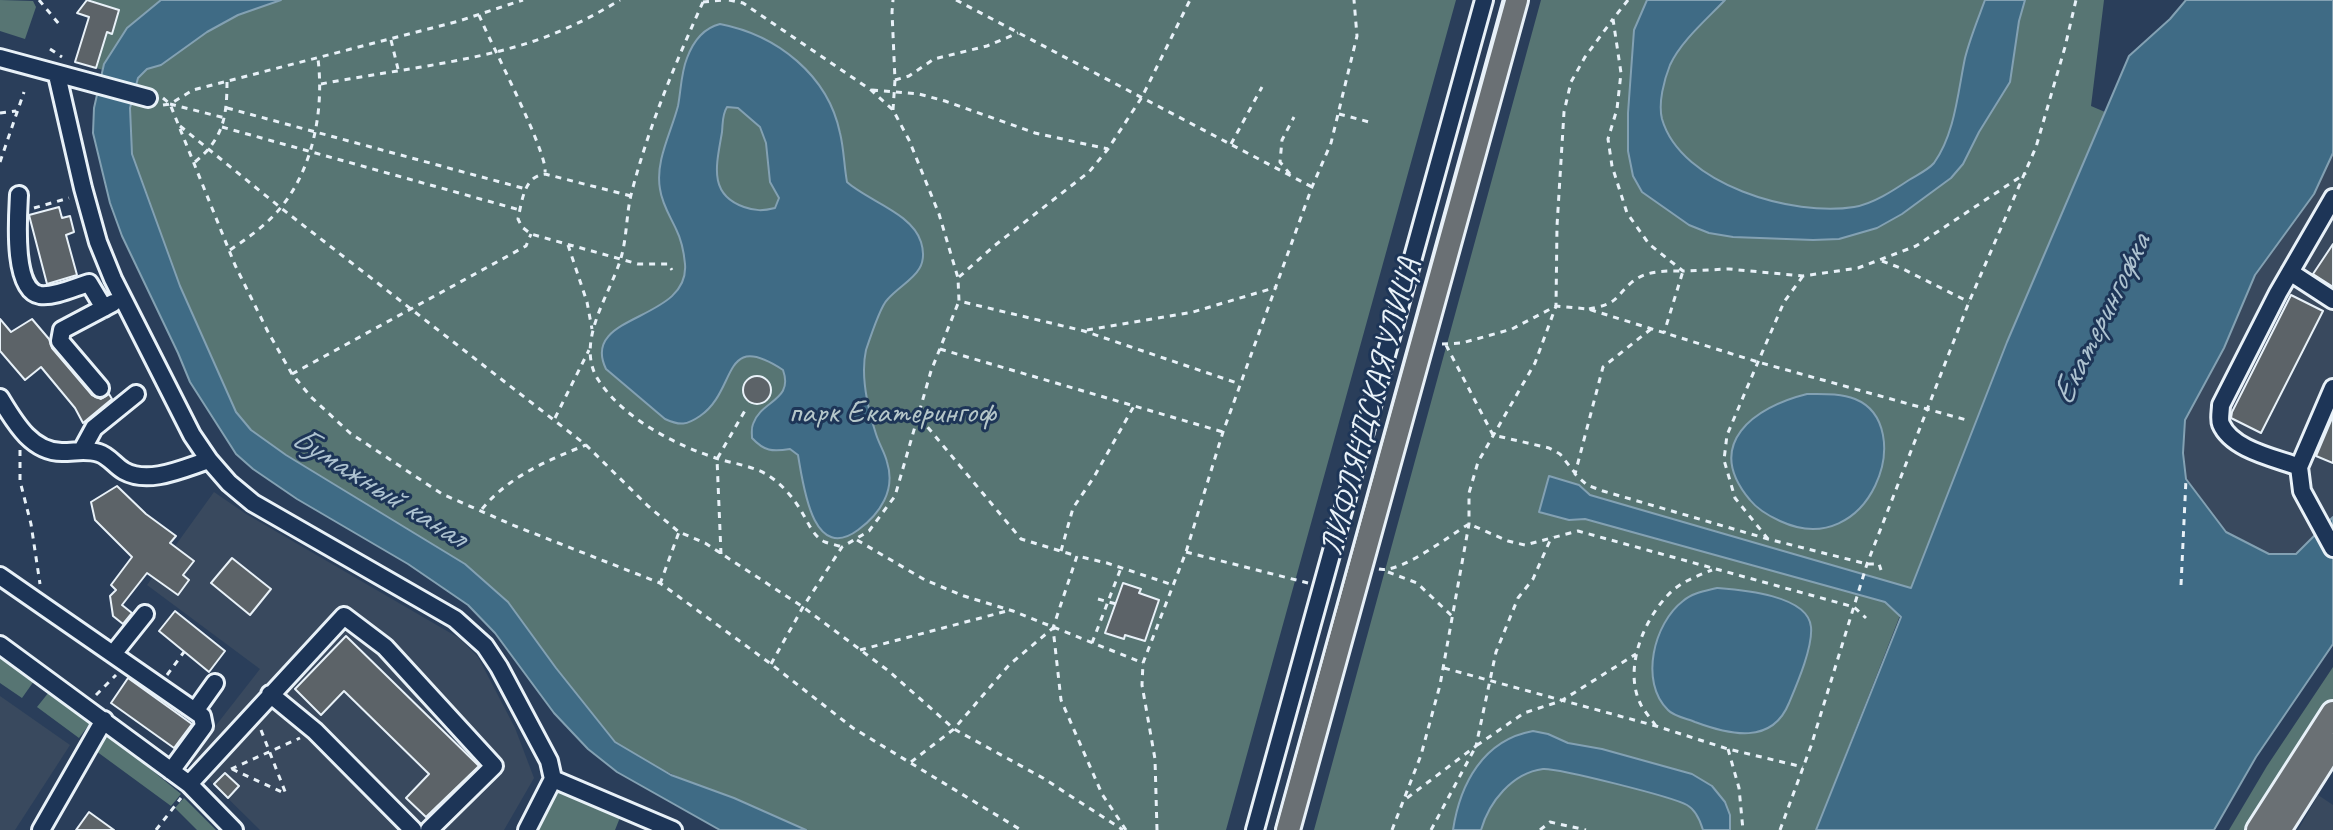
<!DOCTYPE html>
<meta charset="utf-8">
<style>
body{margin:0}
canvas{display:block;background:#2a3e5a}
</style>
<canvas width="2333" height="830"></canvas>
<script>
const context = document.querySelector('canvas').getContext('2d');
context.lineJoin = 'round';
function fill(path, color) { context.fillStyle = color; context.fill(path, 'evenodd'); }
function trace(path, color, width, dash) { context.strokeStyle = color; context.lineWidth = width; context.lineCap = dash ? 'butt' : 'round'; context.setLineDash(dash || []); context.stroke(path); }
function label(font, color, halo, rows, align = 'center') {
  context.font = font + ' Caveat,sans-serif'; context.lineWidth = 6; context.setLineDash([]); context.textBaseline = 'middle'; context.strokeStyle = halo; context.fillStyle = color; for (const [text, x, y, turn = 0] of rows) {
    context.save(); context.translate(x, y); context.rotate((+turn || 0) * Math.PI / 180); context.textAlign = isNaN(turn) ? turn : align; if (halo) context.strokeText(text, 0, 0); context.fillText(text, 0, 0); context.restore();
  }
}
fill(new Path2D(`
 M2333,153V517L2296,554H2269L2226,532L2186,479L2183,453L2185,420L2224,348L2255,275L2314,194Z
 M214,492L246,514L459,638L478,657L515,728L534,778L504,830H260L189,760L260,669L147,585Z
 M0,696L70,745L15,830H0Z
 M2318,795L2333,805V830H2298Z`), '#39495e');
fill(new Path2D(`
 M0,0L33,1L36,7L25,39L0,31Z
 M87,0H161L127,28L103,70L96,68L107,32L112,33L118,11Z
 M281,0H1456L1226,830H806L734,798L702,788L637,758L615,742L556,668L508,602L465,564L286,455L251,430L236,412L180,286L132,154L130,108L138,78L147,69L161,65L207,32L238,15Z
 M1541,0H2104L2091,106L2105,112L2007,342L1816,830H1314Z
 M0,657L34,681L22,698L0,683Z
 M2333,667V699L2290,759L2247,830H2229L2267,766Z
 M49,692L91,722L79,738L37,707Z
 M105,732L181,794L171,806L96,751Z
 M556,789L621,815L615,830H537Z
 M184,798L216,830H197L175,808Z`), '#577573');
const water = new Path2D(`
 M161,0H281L238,15L207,32L161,65L147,69L138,78L130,108L132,154L180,286L236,412L251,430L286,455L465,564L508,602L556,668L615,742L671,775L734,798L806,830H720L617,772L588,749L554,713L495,633L468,605L408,564L297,499L253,469L236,454L190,382L178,353L122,236L110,203L93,133L94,108L104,64L127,28Z
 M1647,0H1725C1707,19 1681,41 1670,65C1664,80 1658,103 1662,119C1681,185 1794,217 1854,207C1873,204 1894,190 1909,180C1917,175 1928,170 1934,163C1955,134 1958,91 1965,58C1970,38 1978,19 1985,0H2025L2019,21L2010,82L1979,132L1963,164L1951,178L1902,214L1877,228L1839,239L1813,240L1733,237L1709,233L1689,225L1642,192L1633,176L1628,151V113L1634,30Z
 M2186,0H2333V153L2314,194L2255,275L2224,348L2185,420L2183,453L2186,479L2226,532L2269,554H2296L2333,517V644L2256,757L2214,830H1816L1901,617L1885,602L1585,519L1569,520L1539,512L1549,476L1579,485L1590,495L1911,588L2007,342L2129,56L2170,19Z
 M720,24C777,35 828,75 840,133C844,149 844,166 847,182C868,201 912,213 921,242C931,274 903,281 887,300C881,306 869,341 866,350C860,377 868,409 876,434C879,444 885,453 887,462C896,490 880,514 858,530C812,564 803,483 798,455L790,449C772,452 764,451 752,438C752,433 751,429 753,424C761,400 794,401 783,370C721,329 738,390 700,416C687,425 680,426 665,419L606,369C579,313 690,322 685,264C684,253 681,239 676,229C670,216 662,204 660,189C655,161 671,133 678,106C681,90 681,73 687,58C693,42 704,28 720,24ZM727,107L738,108L760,127L766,143L770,182L779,198L775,208C763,211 755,211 744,207C707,194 717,163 722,132C723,122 722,115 727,107Z
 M1807,394C1822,394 1841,393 1855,399C1919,425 1870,563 1780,521C1769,516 1758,510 1750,500C1703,444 1754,407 1807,394Z
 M1717,588C1742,590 1808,595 1811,627C1813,647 1797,684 1789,703C1772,745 1730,735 1695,722C1688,719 1673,716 1668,710C1639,682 1654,623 1683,601C1692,593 1705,591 1717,588Z
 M1533,731L1548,734L1568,743L1602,749L1692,774L1712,786L1725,802L1730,815V830H1703C1700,820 1696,810 1687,805C1673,797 1558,768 1543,769C1512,773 1489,802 1481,830H1453C1460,784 1483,740 1533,731Z`);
fill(water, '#3f6b85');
trace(water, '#83a1b3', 2);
const building = new Path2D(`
 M87,0L119,10L112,34L107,32L96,68L75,62L89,17L77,13Z
 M59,207L62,218L70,216L74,232L66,235L77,275L47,284L29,215Z
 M2333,244V287L2313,274Z
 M2291,295L2323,311L2261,433L2231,418L2232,412Z
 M0,319L11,332L32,319L49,339L52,348L92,395L101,399L109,394L112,399L83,423L75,408L41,367L25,380L0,351Z
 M743 390a14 14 0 1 1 28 0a14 14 0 1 1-28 0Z
 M2333,416V463L2316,456Z
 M117,486L146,514L176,536L170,543L194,561L183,575L189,580L178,595L147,573L122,605L132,613L123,624L113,616L110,596L116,590L111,585L132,557L95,520L91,502Z
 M232,558L271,589L250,615L211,583Z
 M1123,583L1141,589L1139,593L1159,600L1145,641L1125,635L1124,639L1105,633Z
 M175,611L225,651L209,672L159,631Z
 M346,636L479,766L426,817L406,798L429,774L344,691L321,715L295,689Z
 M128,678L192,724L174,748L111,703Z
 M225,773L239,786L228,798L214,784Z
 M89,812L114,830H76Z`);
fill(building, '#5c6368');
trace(building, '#e8f1f8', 2);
const minor = new Path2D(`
 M0,58L148,98
 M57,75L83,188L98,242L113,279L192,435L209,460L229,483L253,503L455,619L485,646L499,667L549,761L553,779L527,830
 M19,195C18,216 12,290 40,295C55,297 75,287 89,283L104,308
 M2290,272L2333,300
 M100,388L60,341L62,330L113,303
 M2333,388L2299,467L2302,491L2333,548
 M0,398C14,421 31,452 62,452C76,452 86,449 99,453C109,456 115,466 124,471C149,485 184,468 209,460
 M82,450L94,428L136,394
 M2299,467C2276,458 2232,450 2221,424C2219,419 2221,411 2221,405L2278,293L2333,198
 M0,576L202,716L204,726L171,771
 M0,645L189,784L234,830
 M113,654L145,614
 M270,694L315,731L413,830
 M195,711L215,683
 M553,779L673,830
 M189,784L344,616L385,647L494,766L429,830
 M41,830L104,720
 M1255,830L1484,0`);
const major = new Path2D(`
 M1288,830L1516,0
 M2258,830L2333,713
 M2279,830L2333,745`);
trace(minor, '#e8f1f8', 22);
trace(major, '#e8f1f8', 28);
trace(new Path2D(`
 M39,0L59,24
 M729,0L743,3L871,90L893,110L909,140L939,214L958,278L959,301L1084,331L1240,384
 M956,0L1312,187
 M1628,0L1613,19L1621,73L1617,109L1608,139L1612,166L1627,213L1649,244L1683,271L1729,269L1803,276L1858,268L1916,246L2026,173
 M703,2C675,64 648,128 631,195C626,216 627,240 620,261C609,296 574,344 599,381C624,419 677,446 719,459C735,464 752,466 766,474C781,483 794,498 803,514C809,524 813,536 825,542C830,544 837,545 842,547
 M703,2L723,0
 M479,15C490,42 548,153 545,172
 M391,40L398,69
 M50,49L62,57
 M895,80L909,76L934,59L987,46L1018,33
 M321,84C388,71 467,63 531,42C562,32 592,17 620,0
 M872,90L919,94L945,101L1035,133L1108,149
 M163,98L170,104L235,265L268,332L292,374L311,397L350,433L442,494L515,526L660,583L771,664L853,728L1021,830
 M170,104L225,118
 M163,105L170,104L193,90L459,21L523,0
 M227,108L526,189
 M893,110L895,80L892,12L893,0
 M0,113L16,111
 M1339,114L1373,123
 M180,126L281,208L586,445L648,506L679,532L705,543L803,607L890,672L954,729L1043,778L1123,830
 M222,127L520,210
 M1231,144L1262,87
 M0,162L24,92
 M195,162C224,138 227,116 227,80
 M1290,174L1280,162L1282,140L1294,117
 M631,196L545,174C524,176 522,201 518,219L522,227L531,234L638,264H668L672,270
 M34,208L69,198
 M568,245L587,302L592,329
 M230,250C249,237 268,224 282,206C314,166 324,108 318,59
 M1882,261L1903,269L1969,302
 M959,277L994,246L1089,172L1108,149L1142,97L1190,0
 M1589,309C1619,303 1612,300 1632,282C1647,270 1665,271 1683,271L1664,333
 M1651,329L1603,367L1575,474L1587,485L1603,491L1768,539L1867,564H1879L1881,570
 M1087,330L1193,312L1277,287
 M1442,344L1462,343L1512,329L1556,306L1588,309L1758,362L1970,421
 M1446,345L1493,435L1549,448L1560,454L1575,473
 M940,349L1223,432
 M292,374L526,246L531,234
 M555,418L589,350
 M920,418L1021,539L1077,556
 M20,450V481L31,524L40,584
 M482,509C508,477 548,460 586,445
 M1768,539L1735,498L1724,460L1727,435L1758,362L1784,302L1803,276
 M857,540L925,580L964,596L1013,611L1143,663
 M1061,551L1073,508L1094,477L1134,406
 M1186,552L1308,583
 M721,554L717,459L747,407
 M1379,569C1400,574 1449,536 1469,524L1508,541L1525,545L1578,531L1854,607L1866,618
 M1388,572L1417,583L1453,617
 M660,584L679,532
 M2181,585L2186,479
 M1098,599L1116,604
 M1092,643L1121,568
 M860,650L1007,611
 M771,664L803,607L842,547L869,531L895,496L931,371L959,301
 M1444,668L1656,726L1728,749L1803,767
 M167,675L184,652
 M96,695L116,675
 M1656,726C1651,719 1645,712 1641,705C1623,670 1643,621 1668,595C1680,582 1697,576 1712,570
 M261,730L286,794
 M1728,749L1739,788L1743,830
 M911,762L954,729L1009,665L1053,628
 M231,769L300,738
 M232,769L286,794
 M1407,798L1476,746L1496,652L1518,598L1533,579L1552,536
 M156,830L181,798
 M1126,830L1102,794L1061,700L1053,628L1077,556L1107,563L1173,585
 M1157,830L1155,759L1142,685L1143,663L1186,552L1223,432L1312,187L1331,143L1357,36L1354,0
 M1392,830L1421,755L1440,685L1469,524V493L1478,462L1535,363L1556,306L1557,226L1564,112L1571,82L1585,57L1613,19
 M1431,830L1476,746L1524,713L1561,701L1636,654
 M1540,830L1550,822L1586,830
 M1780,830L1811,746L1867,564L1969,302L2036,147L2065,47L2076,0`), '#e8f1f8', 3, [6, 6]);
trace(minor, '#1d3557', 16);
trace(major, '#6a7074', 22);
trace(new Path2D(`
 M1275,830L1505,0`), '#e8f1f8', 2);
label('32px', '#e8f1f8', '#1d3557', [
 ["ЛИФЛЯНДСКАЯ УЛИЦА",1371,407,-75]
]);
label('32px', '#b5c6c9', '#1d3557', [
 ["парк Екатерингоф",892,414]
]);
label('italic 34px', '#adc2d0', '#1d3557', [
 ["Екатерингофка",2102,320,-64],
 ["Бумажный канал",378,488,32]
]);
</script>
